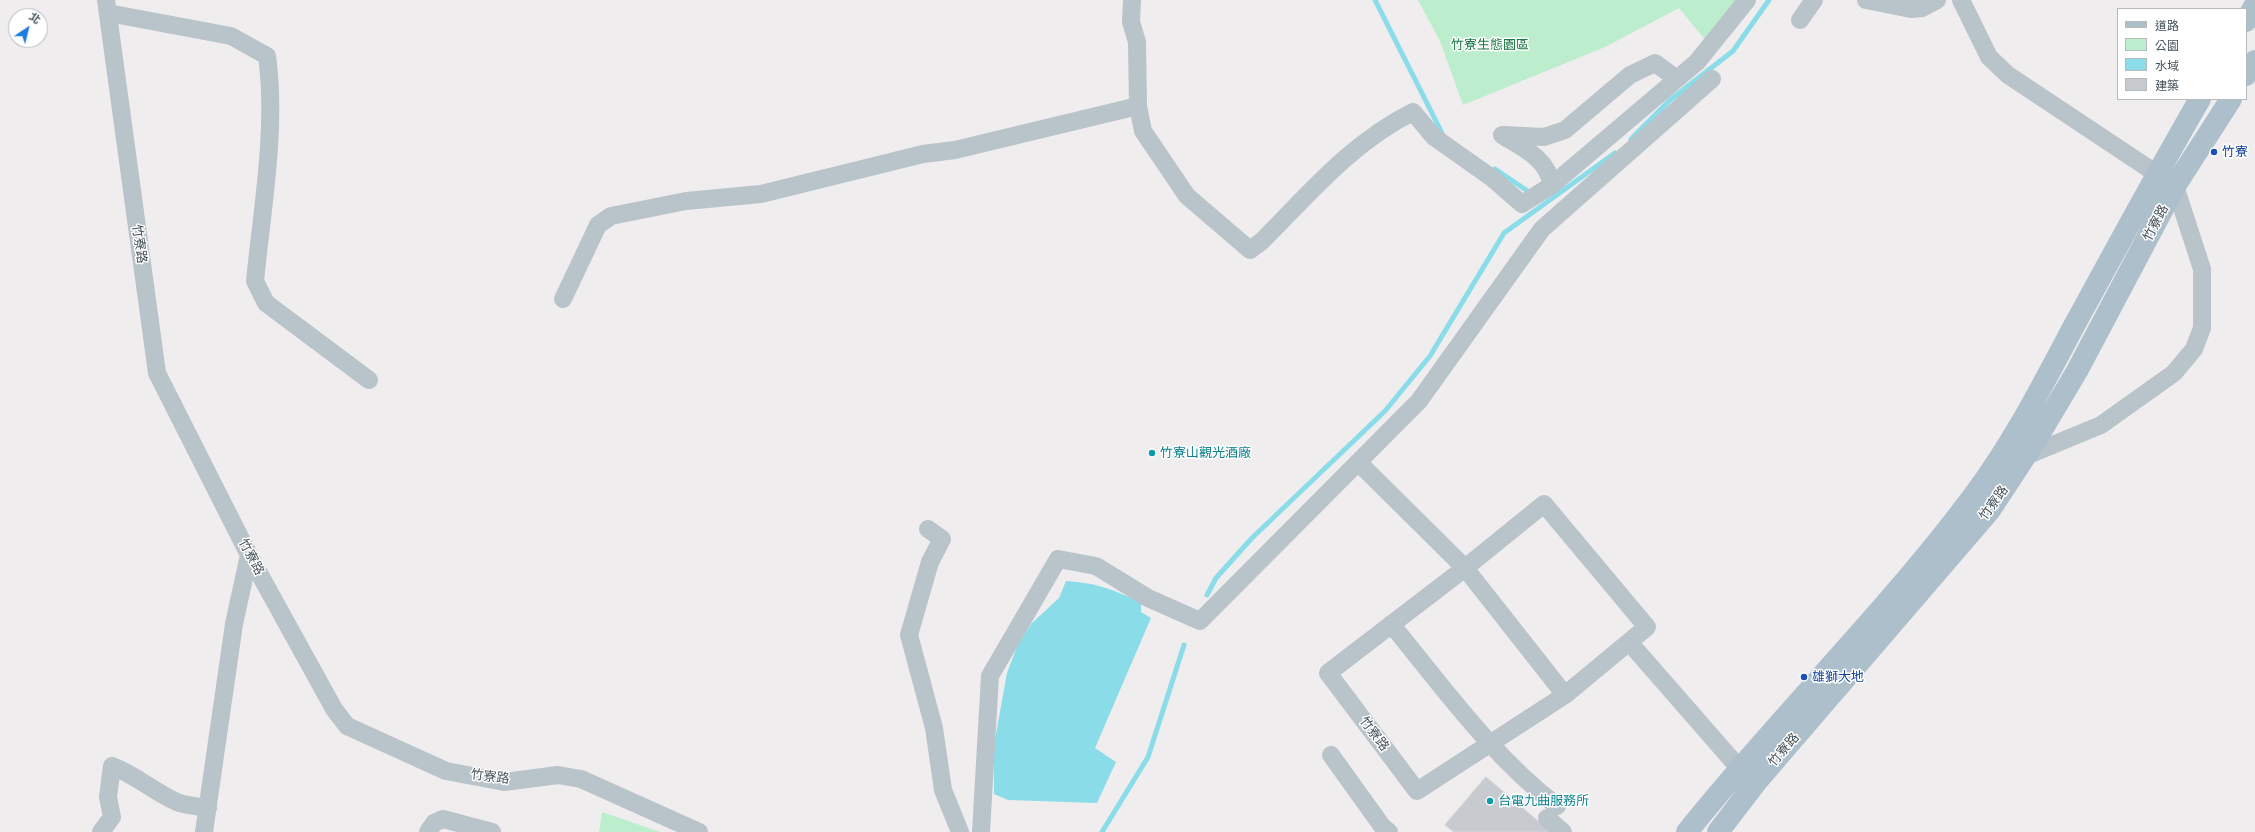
<!DOCTYPE html>
<meta charset="utf-8">
<style>
body{margin:0}
#map{position:relative;width:2255px;height:832px;overflow:hidden;background:#f0edee;font-family:Rubik,"Noto Sans TC",sans-serif}
canvas{display:block}
.legend{position:absolute;left:2117px;top:8px;width:130px;height:92px;box-sizing:border-box;background:#fff;border:1px solid #b5babd;margin:0;padding:5px 7px;list-style:none;font-size:12px;color:#46525a}
.legend li{display:flex;align-items:center;gap:8px;height:20px}
.legend b{width:20px;border:1px solid #b5babd}
.north{position:absolute;left:8px;top:8px;width:40px;height:40px;box-sizing:border-box;background:#fff;border:1px solid #b5babd;border-radius:50%;rotate:35deg;font-size:11px;font-weight:700;line-height:16px;text-align:center;color:#46525a}
.north::after{content:'';display:block;margin:auto;width:14px;height:18px;background:#1e7dda;clip-path:polygon(50% 0,100% 100%,50% 72%,0 100%)}
</style>
<div id="map">
<canvas width="2255" height="832"></canvas>
<ul class="legend">
<li><b style="height:5px;background:#aebfcc"></b>道路</li>
<li><b style="height:11px;background:#bcedcc"></b>公園</li>
<li><b style="height:11px;background:#8adce9"></b>水域</li>
<li><b style="height:11px;background:#c7cbd0"></b>建築</li>
</ul>
<div class="north">北</div>
</div>
<script>
const context = document.querySelector('canvas').getContext('2d');
context.lineJoin = 'round';
function fill(path, color) { context.fillStyle = color; context.fill(path, 'evenodd'); }
function trace(path, color, width, dash) { context.strokeStyle = color; context.lineWidth = width; context.lineCap = dash ? 'butt' : 'round'; context.setLineDash(dash || []); context.stroke(path); }
function label(font, color, halo, rows, align = 'center') {
  context.font = font + ' Rubik,"Noto Sans TC",sans-serif'; context.lineWidth = 3; context.setLineDash([]); context.textBaseline = 'middle'; context.strokeStyle = halo; context.fillStyle = color; for (const [text, x, y, turn = 0] of rows) {
    context.save(); context.translate(x, y); context.rotate((+turn || 0) * Math.PI / 180); context.textAlign = isNaN(turn) ? turn : align; if (halo) context.strokeText(text, 0, 0); context.fillText(text, 0, 0); context.restore();
  }
}
fill(new Path2D(`
 M1418,0H1747L1706,41L1679,8L1605,47L1463,105L1440,41Z
 M602,812L660,832H599Z`), '#bcedcc');
fill(new Path2D(`
 M1066,581C1098,583 1113,590 1141,602V612L1151,618L1095,748L1116,762L1097,803L1008,800L994,794V745L1007,673L1018,644L1032,623L1059,598Z`), '#8adce9');
trace(new Path2D(`
 M1375,0L1442,133
 M1631,139L1670,100L1733,51L1769,0
 M1495,169L1532,194
 M1207,595L1216,578L1252,538L1385,411L1430,356L1504,233L1615,153
 M1102,832L1148,757L1184,645`), '#8adce9', 5);
const building = new Path2D(`
 M1486,777L1551,832H1454L1445,825Z`);
fill(building, '#c7cbd0');
trace(building, '#d2d4d9', 1);
trace(new Path2D(`
 M106,0L157,373L249,555L334,709L347,726L446,771L504,782L558,775L581,779L699,832
 M1132,0L1131,22L1137,42L1138,106L1143,131L1187,196L1250,250L1262,241C1309,194 1352,142 1413,112L1434,137L1492,178L1522,204L1552,185C1547,158 1523,148 1502,135
 M1866,0L1911,9L1922,8L1937,0
 M1961,0L1989,57L2008,75L2175,186L2202,269V328L2194,349L2174,373L2101,425L2026,456
 M108,13L231,36L267,56C277,128 262,209 255,281L266,303L369,380
 M1800,20L1814,0
 M1504,135L1544,137L1565,130L1630,75L1655,63L1677,79
 M1552,185L1697,62L1747,0
 M563,299L598,225L611,216L686,201L761,194L923,154L955,150L1138,106
 M1358,462L1465,568L1565,695
 M1544,504L1647,627L1565,695L1417,791L1328,673L1465,568Z
 M928,529L942,539L930,562L909,635L934,728L943,790L960,832
 M1391,624C1443,687 1492,756 1557,806
 M1629,642L1739,768L1750,776
 M1331,755L1382,826L1389,832
 M1547,818L1563,832
 M101,832L112,817L108,797L112,766C136,775 154,792 177,802C186,806 199,806 208,808
 M204,832L234,624L249,555
 M428,832L434,823L443,819L492,832
 M981,832L990,676L1058,559L1096,566L1148,598L1200,621L1419,401L1542,229L1712,79`), '#b9c3ca', 18);
trace(new Path2D(`
 M2246,21L2255,5
 M2246,75L2255,61
 M1687,832C1779,717 1886,613 1974,495C2014,442 2044,382 2075,324C2116,249 2157,173 2200,99
 M1718,832L1757,781L1990,510L2036,440L2077,371L2175,186L2231,99`), '#aebfcc', 22);
for (const [x, y, r, color] of [
 [2214,152,4,"#1a4fb4"],
 [1152,453,4,"#0f9aa8"],
 [1804,677,4,"#1a4fb4"],
 [1490,801,4,"#0f9aa8"]
]) { const dot = new Path2D(); dot.arc(x, y, r, 0, 2 * Math.PI); context.fillStyle = color; context.fill(dot); trace(dot, '#fff', 1.5); }
label('13px', '#197942', '#fff', [
 ["竹寮生態園區",1490,45]
]);
label('13px', '#164399', '#fff', [
 ["竹寮",2222,152],
 ["雄獅大地",1812,677]
], 'left');
label('13px', '#46525a', '#fff', [
 ["竹寮路",2156,223,-62],
 ["竹寮路",139,244,82],
 ["竹寮路",1994,503,-54],
 ["竹寮路",251,557,62],
 ["竹寮路",1374,734,53],
 ["竹寮路",1784,750,-49],
 ["竹寮路",490,777,7]
]);
label('13px', '#0d838f', '#fff', [
 ["竹寮山觀光酒廠",1160,453],
 ["台電九曲服務所",1498,801]
], 'left');
</script>
